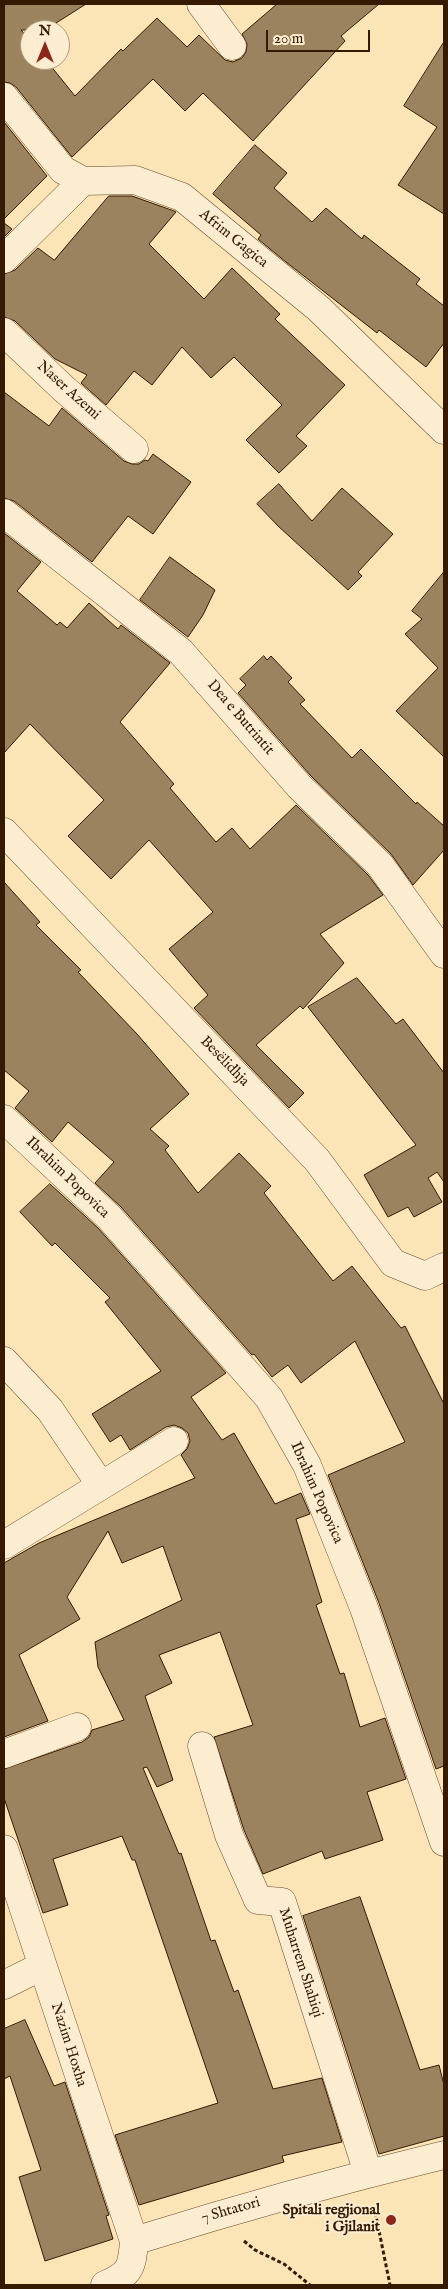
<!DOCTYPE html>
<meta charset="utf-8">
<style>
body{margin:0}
#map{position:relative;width:448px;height:2289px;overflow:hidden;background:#fbe4b6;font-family:"IM FELL English",serif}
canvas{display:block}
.frame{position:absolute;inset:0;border:5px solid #341a00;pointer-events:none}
.north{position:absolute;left:20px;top:20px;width:50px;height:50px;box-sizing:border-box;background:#fcedd0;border:1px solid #ac997d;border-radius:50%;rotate:0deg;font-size:14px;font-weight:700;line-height:20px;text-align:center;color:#341a00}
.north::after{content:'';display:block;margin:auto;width:18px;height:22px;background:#8f2418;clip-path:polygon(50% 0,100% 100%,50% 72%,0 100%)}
.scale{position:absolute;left:266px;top:30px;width:104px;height:22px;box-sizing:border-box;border:2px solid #341a00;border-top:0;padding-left:6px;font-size:15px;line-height:18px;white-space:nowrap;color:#341a00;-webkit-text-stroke:4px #fcedd0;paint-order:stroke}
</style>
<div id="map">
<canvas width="448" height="2289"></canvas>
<div class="frame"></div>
<div class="north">N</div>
<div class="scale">20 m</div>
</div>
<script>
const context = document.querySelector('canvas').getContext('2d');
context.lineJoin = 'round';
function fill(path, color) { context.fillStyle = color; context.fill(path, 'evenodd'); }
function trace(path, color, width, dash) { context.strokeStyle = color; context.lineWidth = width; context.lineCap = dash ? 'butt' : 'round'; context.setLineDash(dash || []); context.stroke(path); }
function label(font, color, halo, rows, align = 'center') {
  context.font = font + ' "IM FELL English",serif'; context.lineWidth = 4; context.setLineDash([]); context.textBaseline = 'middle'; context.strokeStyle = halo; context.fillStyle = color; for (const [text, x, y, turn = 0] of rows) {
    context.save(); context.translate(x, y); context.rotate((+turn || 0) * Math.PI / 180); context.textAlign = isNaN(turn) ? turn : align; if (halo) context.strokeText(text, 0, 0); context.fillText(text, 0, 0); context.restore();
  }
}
const building = new Path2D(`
 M4,4H86L45,30H21L30,40V60H46L75,96L121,49L123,51L157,18L187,47L199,35L225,60L233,62L242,58L246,52L247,44L242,34L277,4H379L341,36L345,41L253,141L203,93L185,111L153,79L72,157L16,87L10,83L4,82Z
 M444,42V214L398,185L437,127L404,106Z
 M4,122L47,176L4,219Z
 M255,145L287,173L274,188L312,222L326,208L362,239L364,235L420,279L416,284L444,306V343L426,367L379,330L377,333L286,262L258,239L261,235L213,194Z
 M109,196H132L174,211L176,212L149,244L204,299L232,268L280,314L275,319L345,385L296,436L307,446L279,473L246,440L282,405L234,357L211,378L182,347L152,385L134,371L106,405L81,383L87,375L55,359L15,321L4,317V274L15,270L38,248L54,260Z
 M4,223L12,229L4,237Z
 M4,392L49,426L62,408L124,461L132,464H139L145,460L148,461L153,454L191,482L153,534L128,516L92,562L14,501L4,498Z
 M279,484L312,521L342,488L393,534L358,572L362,576L348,590L278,526L257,504Z
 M4,533L41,562L17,591L57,625L60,622L67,628L89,603L118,629L121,625L170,663L120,722L174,784L170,788L216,842L232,828L250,849L296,805L368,875L383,895L320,934L344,963L303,1009L300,1006L256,1045L304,1093L289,1108L194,1008L208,995L169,949L213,912L149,840L111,879L68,836L104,800L30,724L4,753Z
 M170,557L215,590L203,615L188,637L140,600Z
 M444,572V757L396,711L438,668L405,634L422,619L412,611Z
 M264,656L267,660L271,656L292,678L288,682L305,700L300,704L352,758L361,749L416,804L417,802L444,826V850L413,885L391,854L310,775L238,693L246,685L240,679Z
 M4,882L40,922L36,925L81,970L78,972L137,1034L189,1094L150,1129L169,1146L165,1150L198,1193L239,1153L271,1186L264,1193L333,1281L352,1266L401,1328L405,1326L444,1404V1766L436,1769L379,1603L328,1475L405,1442L355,1341L301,1383L288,1365L272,1377L254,1354L252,1355L121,1207L95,1183L114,1162L68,1122L52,1142L15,1108L29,1091L4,1070Z
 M357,978L396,1024L403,1019L444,1073V1182L437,1172L428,1178L442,1202L414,1217L408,1207L388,1217L364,1175L416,1145L308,1007Z
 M50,1184L98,1228L226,1373L191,1397L222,1440L234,1433L275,1504L301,1493L310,1514L296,1519L322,1602L316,1605L340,1674L344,1673L360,1727L385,1718L406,1779L367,1792L383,1840L325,1859L322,1851L263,1874L244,1830L214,1737L253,1725L220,1632L159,1655L172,1683L145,1696L173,1780L157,1787L147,1767L143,1768L179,1854L181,1853L211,1941L215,1940L234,1992L238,1990L273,2089L322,2078L342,2142L282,2156L284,2162L139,2205L115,2135L218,2103L135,1860H132L122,1836L53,1859L68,1905L43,1913L4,1798V1769L82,1742L89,1737L92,1730L124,1720L98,1667L95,1642L182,1600L163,1546L122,1563L108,1531L67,1597L80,1619L19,1655L48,1721L4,1737V1563L39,1543L195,1478L181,1455L187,1449L190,1441L188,1433L182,1428L174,1425L166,1427L130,1450L121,1435L110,1442L92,1414L161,1371L105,1302L110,1298L55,1243L52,1246L20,1212Z
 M360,1897L420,2070L439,2065L444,2085V2136L379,2154L303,1916Z
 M25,2020L54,2086L65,2082L109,2215L106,2216L113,2239L45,2261L19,2177L41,2170L10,2076L4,2079V2029Z`);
fill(building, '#9b835f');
trace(building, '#341a00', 1);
const minor = new Path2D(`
 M201,4L232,46
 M4,97L63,170L83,181L135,180L182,197L318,308L444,430
 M4,259L83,181
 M4,332L64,389L134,449
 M4,513L181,652L299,786L380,865L444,954
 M4,832L317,1160L393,1263L425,1276L444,1267
 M4,1119L109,1217L269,1398L307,1465L364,1608L444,1842
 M4,1361L50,1410L100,1484
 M4,1545L174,1441
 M202,1746L229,1835L258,1900L282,1902L368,2173
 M4,1754L77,1727
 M4,1849L134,2241
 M4,1985L42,1966
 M105,2285C131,2274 132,2267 134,2241C236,2209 340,2180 444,2155`);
trace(minor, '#664c2e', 29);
trace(new Path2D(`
 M374,2206L390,2285
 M244,2241L255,2250L284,2264L310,2285`), '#341a00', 3, [4, 2.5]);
trace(minor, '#fcedd0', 28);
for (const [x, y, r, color] of [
 [391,2220,6,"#8f2418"]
]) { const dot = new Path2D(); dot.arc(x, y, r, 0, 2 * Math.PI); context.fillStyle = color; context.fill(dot); trace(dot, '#fcedd0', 2); }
label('15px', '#341a00', '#fcedd0', [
 ["Afrim Gagica",233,239,39],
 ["Naser Azemi",68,391,42],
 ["Dea e Butrintit",240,718,49],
 ["Besëlidhja",224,1062,46],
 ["Ibrahim Popovica",67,1178,44],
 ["Ibrahim Popovica",316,1493,66],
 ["Muharrem Shahiqi",300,1963,72],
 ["Nazim Hoxha",68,2045,72],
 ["7 Shtatori",231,2211,-16]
]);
label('bold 15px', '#341a00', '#fcedd0', [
 ["Spitali regjional",380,2211],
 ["i Gjilanit",380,2228]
], 'right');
</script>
